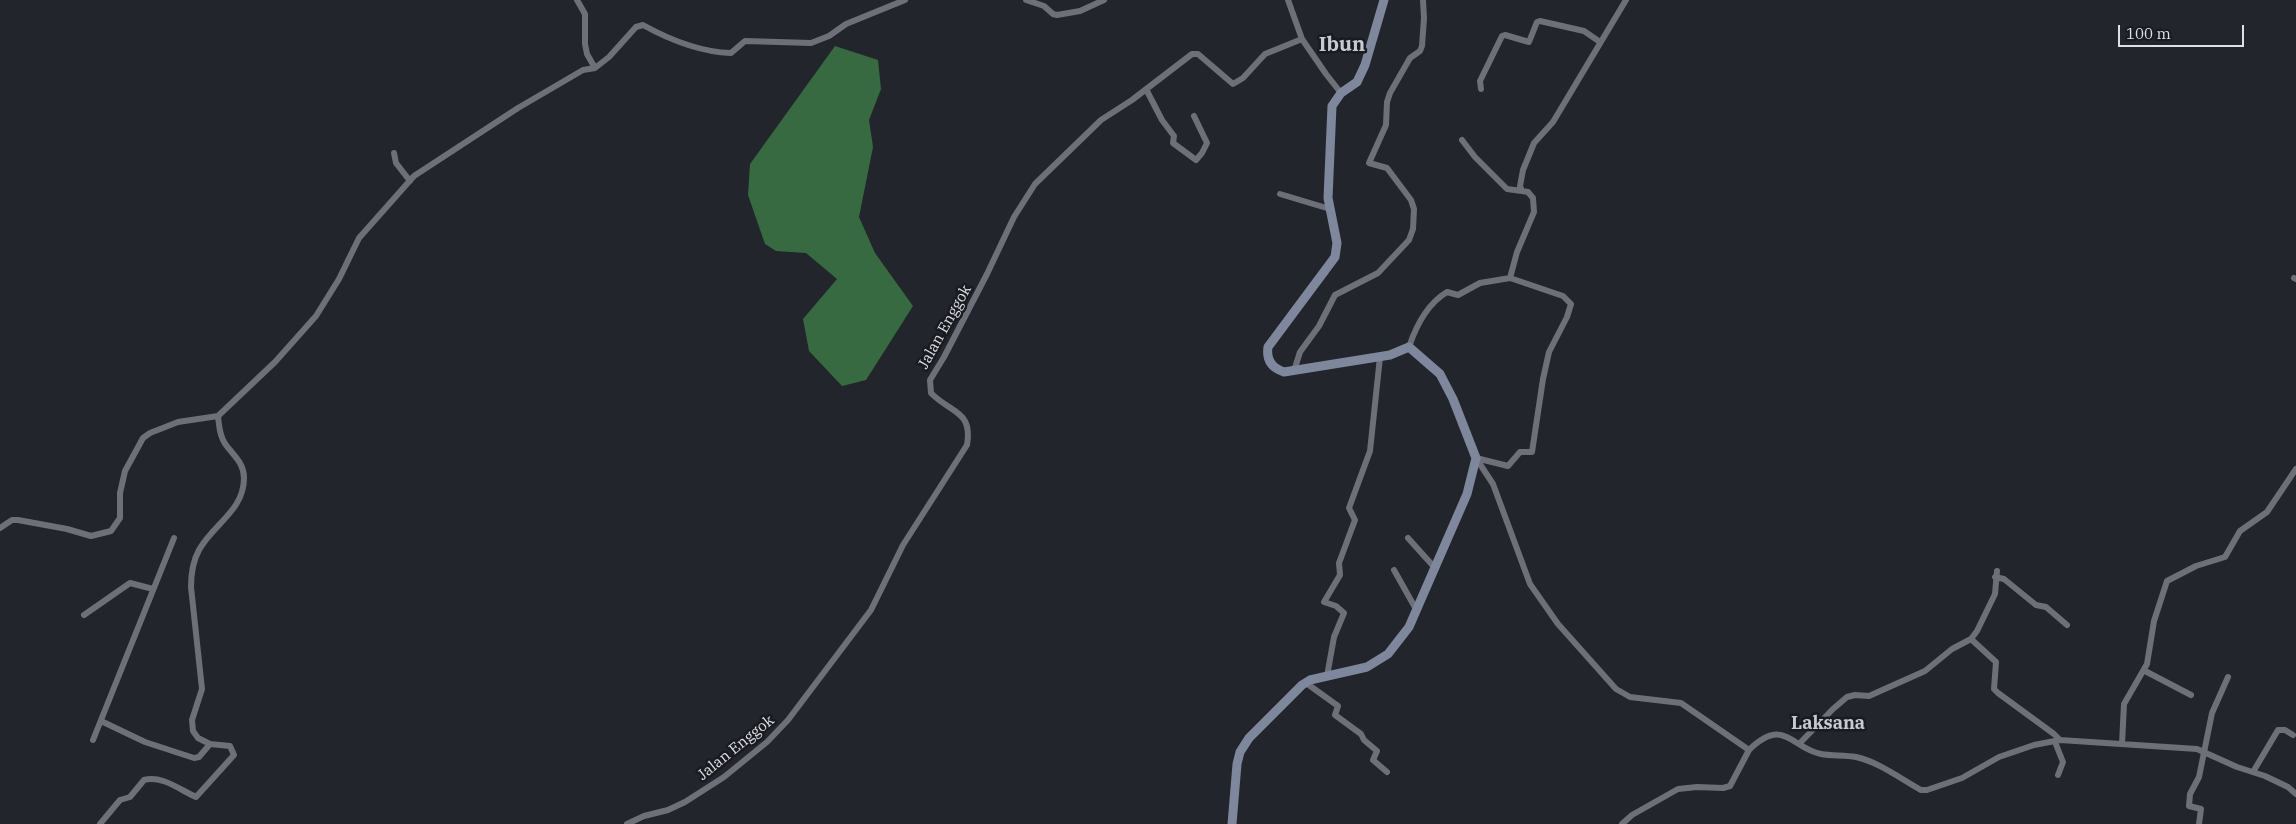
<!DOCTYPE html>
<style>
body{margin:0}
#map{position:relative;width:2296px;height:824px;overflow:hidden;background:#22252b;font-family:"IBM Plex Serif",serif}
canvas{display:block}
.scale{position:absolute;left:2118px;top:25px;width:126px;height:22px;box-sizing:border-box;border:2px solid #dfe0e5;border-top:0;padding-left:6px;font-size:15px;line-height:18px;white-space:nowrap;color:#dfe0e5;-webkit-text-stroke:4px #191b21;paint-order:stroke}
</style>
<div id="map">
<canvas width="2296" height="824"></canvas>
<div class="scale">100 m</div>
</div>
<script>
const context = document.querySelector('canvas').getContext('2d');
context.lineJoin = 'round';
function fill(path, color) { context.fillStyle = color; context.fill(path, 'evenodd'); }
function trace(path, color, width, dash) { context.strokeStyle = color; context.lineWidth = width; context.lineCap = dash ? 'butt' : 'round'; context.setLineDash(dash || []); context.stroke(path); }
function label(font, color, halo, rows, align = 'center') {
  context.font = font + ' "IBM Plex Serif",serif'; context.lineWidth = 5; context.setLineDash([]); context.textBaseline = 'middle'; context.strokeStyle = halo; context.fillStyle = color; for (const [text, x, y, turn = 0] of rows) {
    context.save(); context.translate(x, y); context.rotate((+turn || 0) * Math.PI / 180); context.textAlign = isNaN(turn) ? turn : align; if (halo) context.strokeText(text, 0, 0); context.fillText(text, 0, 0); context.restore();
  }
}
fill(new Path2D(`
 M835,46L878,60L881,89L869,120L873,147L859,217L875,253L913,306L866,380L842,386L809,351L803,319L837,279L806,253L776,251L765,244L748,195L750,164Z`), '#376a41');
trace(new Path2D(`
 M577,0L585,14V44L587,54L595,68
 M1026,0L1044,6L1053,14L1057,15L1080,11L1104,0
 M1288,0L1302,39L1326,74L1341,93
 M1146,89L1162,120L1174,136L1173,143L1196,160L1202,153L1207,143L1194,116
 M1481,89L1480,81L1502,36L1505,35L1529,42L1537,22L1540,21L1584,31L1600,42
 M1462,140L1475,157L1507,189L1522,191
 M394,153L396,163L410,181
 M1280,194L1330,209
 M2294,278L2296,279
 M1409,347C1416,326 1427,304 1447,292L1458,295L1480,283L1510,278L1517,252L1534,212L1533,198L1528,192L1522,191L1520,186L1523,170L1534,143L1553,122L1626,0
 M1294,371L1300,352L1319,326L1335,295L1378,273L1409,240L1413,229L1414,209L1411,200L1387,168L1369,163L1386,125L1387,102L1390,93L1410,58L1420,51L1422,46L1424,18L1423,0
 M1476,458L1493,484L1530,584L1558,624L1616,689L1630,697L1681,703L1749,750C1784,716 1791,748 1821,754C1832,756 1844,755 1856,757C1879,762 1901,779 1921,790H1927L1962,778L1999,757L2034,745L2060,740L2197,749L2237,767L2265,776L2288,787L2296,794
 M1476,458L1508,466L1520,452H1532L1543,379L1549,352L1567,317L1571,304L1563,296L1510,278
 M0,528L12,520H18L67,529L91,536L111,531L120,518V493L125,471L143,438L150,433L178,422L218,416L275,362L316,316L339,279L359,238L414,176L518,108L583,70L595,68L609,57L636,27L643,25C670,40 701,52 731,53L745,41L811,43L829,36L846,24L905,0
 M1408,538L1435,568
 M1394,570L1417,611
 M1995,577L2004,579L2036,605L2046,607L2067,625
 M84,615L130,583L153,589
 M1971,639L1996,662L1994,689L1998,693L2054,734L2060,740
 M2145,671L2191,695
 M1327,676L1334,637L1344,613L1336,606L1324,602L1340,575L1339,563L1355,520L1349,508L1370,451L1380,357
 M1306,683L1338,706L1335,715L1361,734L1364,740L1377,751L1373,760L1387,772
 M101,721L145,742L194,758L199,757L210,744
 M93,740L174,538
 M2055,742L2063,762L2058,775
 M1800,743L1833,709L1847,697L1855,695L1869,696L1925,671L1952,649L1971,639L1977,631L1995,594L1997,571
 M2122,744L2124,704L2147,664L2154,621L2167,581L2196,566L2225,557L2240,531L2267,512L2296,469
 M2253,772L2278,730H2285L2293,735
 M100,824L120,800L130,797L144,780C162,775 180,790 196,797L234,755L230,746L210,744L198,738L193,731L192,720L202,689L191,587C191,575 193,561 199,550C213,524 244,511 244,478C244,463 234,456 226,445C220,437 219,426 218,416
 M627,824L644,816L668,810L685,802L724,777L767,742L788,720L871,610L903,545L967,445C973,410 950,413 931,393L930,380L944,357L987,274L1014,217L1035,184L1101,120L1132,100L1192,54H1198L1233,84L1243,78L1265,54L1302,39
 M1622,824L1632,815L1678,789L1697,787L1723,788L1730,786L1749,750
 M2199,824L2201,809L2189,806L2190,794L2199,777L2212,713L2228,677`), '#6d7078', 6);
trace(new Path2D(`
 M1232,824L1237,764L1240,752L1249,738L1302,685L1310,680L1367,667L1388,654L1409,627L1467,494L1476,458L1453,399L1440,374L1409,347L1390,355L1284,372C1272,368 1266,360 1268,347L1335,257L1337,243L1328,198L1332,106L1341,93L1357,82L1365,65L1384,0`), '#7f879d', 9);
label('15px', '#dfe0e5', '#191b21', [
 ["Jalan Enggok",945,327,-61],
 ["Jalan Enggok",736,748,-39]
]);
label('bold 18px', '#c6cad2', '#191b21', [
 ["Laksana",1828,724]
]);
label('bold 20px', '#c6cad2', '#191b21', [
 ["Ibun",1342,45]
]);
</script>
